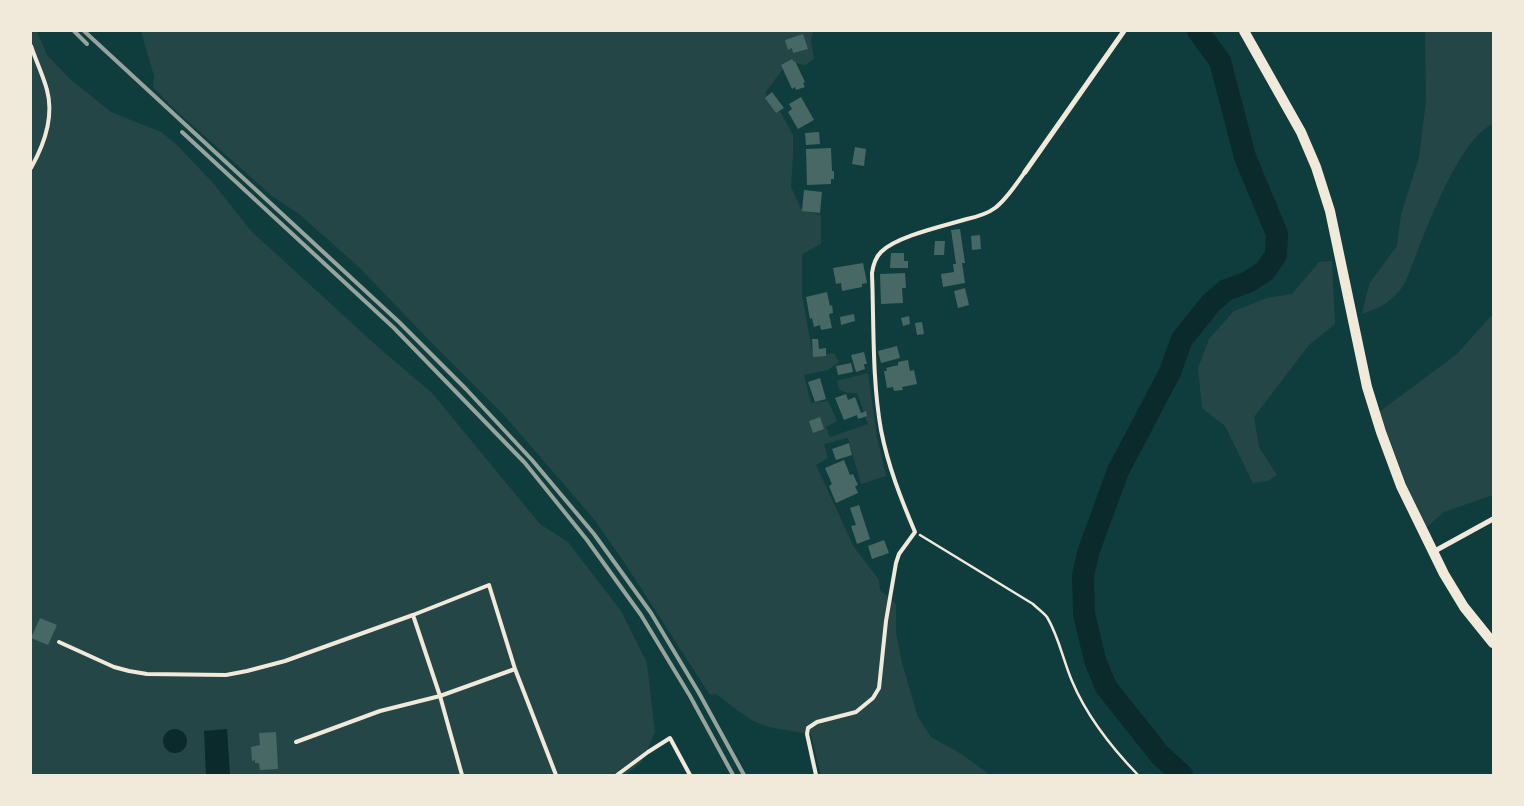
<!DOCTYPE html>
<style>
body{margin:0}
#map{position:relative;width:1524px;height:806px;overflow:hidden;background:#0f3d3e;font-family:"Varela Round",sans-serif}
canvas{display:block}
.frame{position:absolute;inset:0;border:32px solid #f1e9da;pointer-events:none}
</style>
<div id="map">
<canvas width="1524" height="806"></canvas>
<div class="frame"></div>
</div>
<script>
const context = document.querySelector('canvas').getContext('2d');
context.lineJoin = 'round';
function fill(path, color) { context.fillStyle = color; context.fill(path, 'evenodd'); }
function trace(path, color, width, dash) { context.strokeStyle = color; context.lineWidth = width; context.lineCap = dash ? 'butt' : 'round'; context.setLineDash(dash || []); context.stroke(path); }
fill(new Path2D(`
 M31,31H37L47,55L69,78L111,112L161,132L176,144L213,183L251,231L377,346L432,393L540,524L568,542L621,611L647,663L655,732L642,762L625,775H31Z
 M141,31H813L811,40L814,59L805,65L788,62L765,93L781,113L793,135V155L791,187L802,210L821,215V244L802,254V296L813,355L834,353L839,362L828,370L804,375L811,403L828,401L837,421L826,427L830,437L868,424L857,393H847L839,389L837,381L868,373L877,437L886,476L861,484L848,438L824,444L828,458L816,465L854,547L879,580L880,590L896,604V633L902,663L918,717L931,737L963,755L990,775H821L811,735C793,730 775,730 758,723C744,717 729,703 716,694L710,695L626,565L593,518L503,414L427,338L359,267L299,214L272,196L172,107L153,87L154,76Z
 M1425,31H1493V124C1461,137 1429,222 1416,255C1412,264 1407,282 1400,290C1388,304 1379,308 1362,314L1369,284L1397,246L1401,215L1419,157L1426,101Z
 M1332,261L1335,324L1309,345L1254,417L1259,447L1277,475L1268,481L1253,483L1225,426L1202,408L1198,368L1209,339L1234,311L1267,298L1292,294L1319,262Z
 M1493,315V495L1444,512L1427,527L1408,488L1379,412L1457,354L1490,317Z`), '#244646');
fill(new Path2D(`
 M227,729L230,775H206L204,731Z
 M163 741a12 12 0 1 1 24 0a12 12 0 1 1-24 0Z`), '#0a2a2b');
trace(new Path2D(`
 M1182,775L1160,755L1106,687L1095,660L1084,614L1083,575L1089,550L1118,471L1170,372L1182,339L1211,303L1226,290L1248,282L1265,271L1276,255L1277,234L1245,157L1220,61L1198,31`), '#0a2a2b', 22);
fill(new Path2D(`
 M803,34L808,49L793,53L792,48L788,50L785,40Z
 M792,59L794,62L795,61L805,82L803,83L805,87L796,90L795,87L792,89L781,65Z
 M772,92L784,108L776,113L765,98Z
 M801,97L814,120L798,129L788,112L792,109L789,104Z
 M819,132L820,144L806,145L805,133Z
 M855,147L866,149L864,166L852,164Z
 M831,148L832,171H834V179H831V184L807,185L806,149Z
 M804,190L822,192L820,213L802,211Z
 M960,229L965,263H962L965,283L943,287L941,274L954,272L953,264H956L951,230Z
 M980,235L981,249L972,250L971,236Z
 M935,241H945L944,255H934Z
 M891,253H904V261H908V268H890Z
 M863,263L867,283L862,284V287L842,291L841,283L836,284L833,268Z
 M905,273L906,288H902L903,303L881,304L880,274Z
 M965,288L969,305L958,308L954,291Z
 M827,292L830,306L832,305L833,313L829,314L832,328L821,330L820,325L814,327L812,318L810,319L806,297Z
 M854,314L855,321L841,325L840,317Z
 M909,316L910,324L903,326L901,318Z
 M922,322L924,334L917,335L915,323Z
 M812,339H818L819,349L826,348V356L813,357Z
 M897,346L900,358L881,363L878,351Z
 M864,352L867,364H864L865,369L856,372L851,355Z
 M908,360L910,371L914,370L917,384L902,387L903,390L894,391L893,387L887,388L884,371H887L886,368L898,365V362Z
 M851,363L853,372L838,375L836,366Z
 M820,378L826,399L815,402L808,382Z
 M846,394L848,400L855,397L861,413L866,411L867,416L858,419L857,415L844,420L835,398Z
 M820,417L824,429L813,433L809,421Z
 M849,443L852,455L836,460L832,449Z
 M844,460L850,475L853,474L858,485L855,486L858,493L836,503L829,486L832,484L825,468Z
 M859,505L870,539L857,544L851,526L856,525L850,508Z
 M884,540L889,553L872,559L868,546Z
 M40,618L57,625L48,645L31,638Z
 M276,732L278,769L260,770L259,763H255V760L252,761L251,747L260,745L259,733Z`), '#486865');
trace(new Path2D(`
 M920,535L1033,604C1037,608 1043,612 1047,617C1059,637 1063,660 1072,681C1087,717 1111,747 1138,775`), '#f1e9da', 2.5);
trace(new Path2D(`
 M31,46C36,61 43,75 47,90C54,116 44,145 31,168
 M413,615L440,696L462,775
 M59,642L114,667L129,671L147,674L226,675L247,671L285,661L413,615L489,585L515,669L556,775
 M296,742L380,711L440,696L515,669
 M617,775L648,752L670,738L690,775
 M816,775L807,734L808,728L817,722L856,712L873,698L879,688L886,621L896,563L899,554L915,532C901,499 888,466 881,430C872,379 874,325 872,273C873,266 875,258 881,252C897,236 944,226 967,219C976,217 987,214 995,208C1007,199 1016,184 1025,172`), '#f1e9da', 4);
trace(new Path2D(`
 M1025,172L1124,31
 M1433,552L1493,519`), '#f1e9da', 5);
trace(new Path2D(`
 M1244,31L1301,132L1316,167L1330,211L1367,387L1381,432L1401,486L1444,574L1464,607L1493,643`), '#f1e9da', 10);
trace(new Path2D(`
 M74,31L87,44
 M84,31L399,322L466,389L532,460L594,534L651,613L699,693L744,775
 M182,132L394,328L525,463L587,540L641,615L690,696L733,775`), '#97a49c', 4);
</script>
